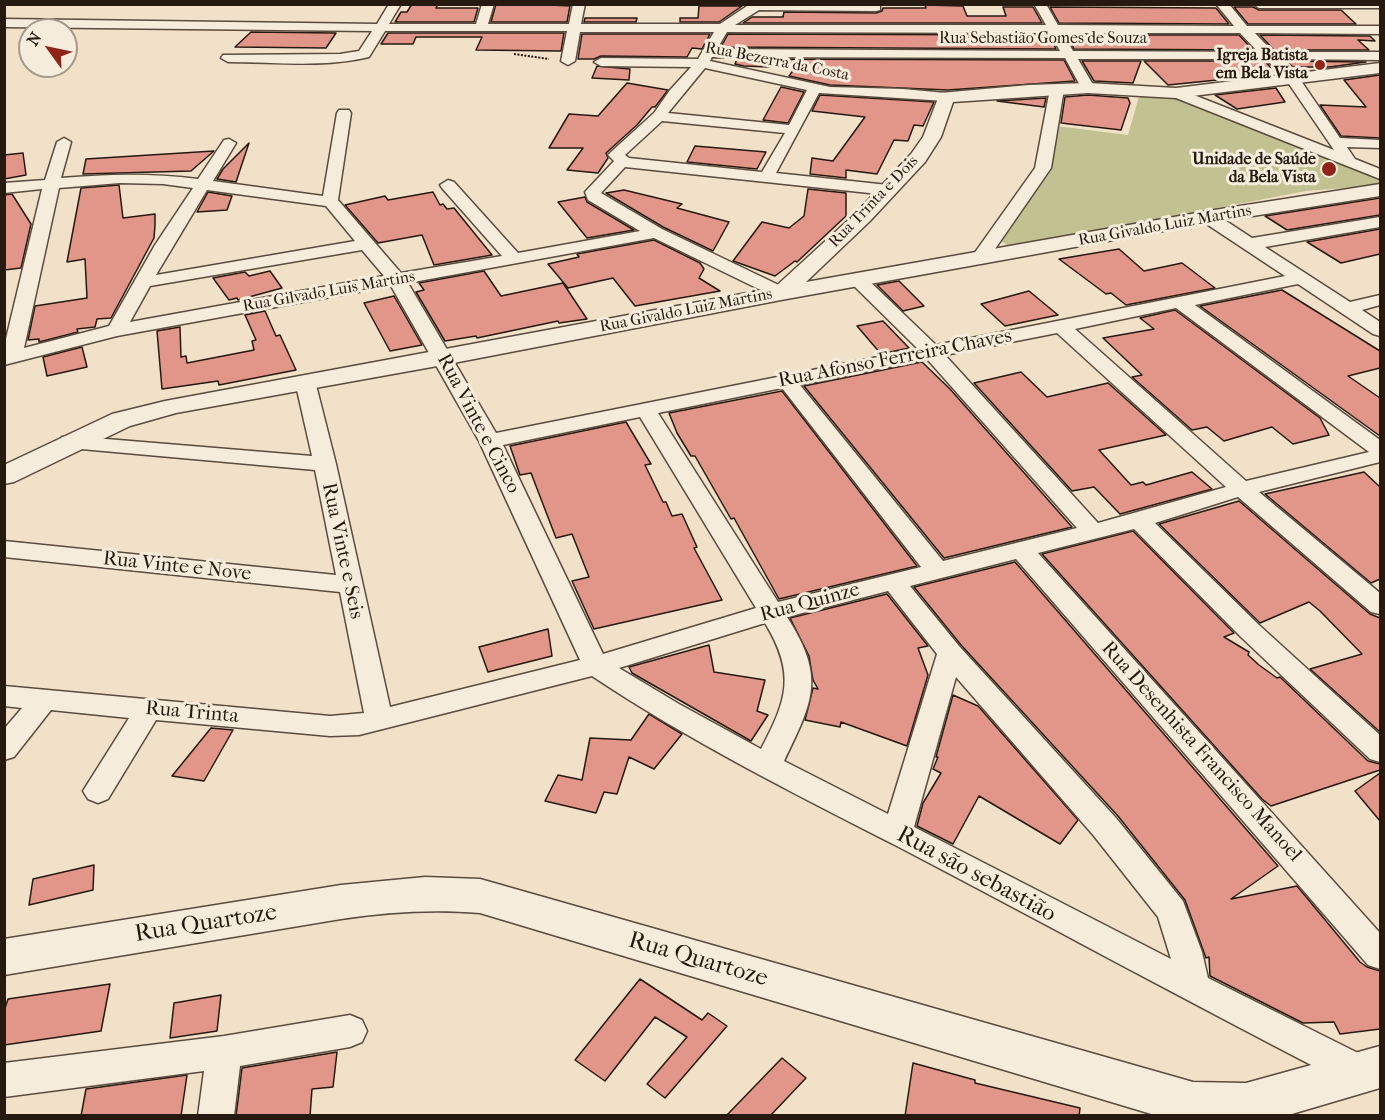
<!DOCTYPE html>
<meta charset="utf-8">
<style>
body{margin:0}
#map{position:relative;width:1385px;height:1120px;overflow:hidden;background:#f1e1c9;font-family:"IM FELL French Canon",serif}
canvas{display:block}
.frame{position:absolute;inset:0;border:6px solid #261910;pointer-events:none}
.north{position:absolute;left:18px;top:18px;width:60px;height:60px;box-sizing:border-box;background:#f6ecdc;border:2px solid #a3988a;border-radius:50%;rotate:303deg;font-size:16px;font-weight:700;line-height:24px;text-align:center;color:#261910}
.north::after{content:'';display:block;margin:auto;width:21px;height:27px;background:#8f2418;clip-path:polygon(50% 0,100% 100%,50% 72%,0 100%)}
</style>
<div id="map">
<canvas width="1385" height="1120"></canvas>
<div class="frame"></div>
<div class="north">N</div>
</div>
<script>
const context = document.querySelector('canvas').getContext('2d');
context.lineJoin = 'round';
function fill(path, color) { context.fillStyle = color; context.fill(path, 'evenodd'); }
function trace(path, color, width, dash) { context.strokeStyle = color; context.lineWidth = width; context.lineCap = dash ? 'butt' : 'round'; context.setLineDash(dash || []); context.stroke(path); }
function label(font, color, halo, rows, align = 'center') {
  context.font = font + ' "IM FELL French Canon",serif'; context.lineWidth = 6; context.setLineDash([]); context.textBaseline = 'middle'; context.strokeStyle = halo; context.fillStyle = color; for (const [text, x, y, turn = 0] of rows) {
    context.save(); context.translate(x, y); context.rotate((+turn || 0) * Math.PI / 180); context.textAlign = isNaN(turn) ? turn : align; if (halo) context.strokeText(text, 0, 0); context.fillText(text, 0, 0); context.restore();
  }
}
fill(new Path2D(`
 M1140,93L1178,97L1376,175L1380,178V185L1306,191L1020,246L1007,245L998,239L1047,173L1056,126L1128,135Z`), '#c2c191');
const building = new Path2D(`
 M412,4H438L436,8H478L474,22H395L401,12H407Z
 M496,4H532L570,6L567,22H491Z
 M925,5L963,6L967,16H1006L1003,7H1033L1042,23H743L752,17H783L784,12L876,13L882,11L883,8H926Z
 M699,6H742L719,22H680V18H698Z
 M1050,7L1216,8L1229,24L1059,23Z
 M1234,7H1253L1259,10H1341L1356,24H1248Z
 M585,18H637L636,22H584Z
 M251,32L336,33L326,48L235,47Z
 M388,33H564L561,51L476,50L482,37H416L413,44H381Z
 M582,34H710L702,49L692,48L687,57L601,56L594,59H578Z
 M728,34L1049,35L1056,49L721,47Z
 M1067,35H1239L1253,50L1074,49Z
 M1260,35L1370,36L1375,41L1358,40L1369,50H1274Z
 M737,59L1064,60L1075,81L948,90L830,85L789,76L795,68L744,66L735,64Z
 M1082,61H1141L1133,83L1094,81Z
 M1144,61H1265L1271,68H1263L1267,75L1168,85Z
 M1286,61L1366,62L1330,67H1293Z
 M597,66L630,69L629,80L592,78Z
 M1380,75V138L1341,136L1320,105L1366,107L1344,80Z
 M627,83L668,90L655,107H652L637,125L606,153L608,158L598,173L567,170L583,148H549L569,114L598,116Z
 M781,87L804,92L788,123L763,120Z
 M1276,88L1285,102L1237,109L1215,95Z
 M820,95L934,102L923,126L914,125L908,141L894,140L877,174L846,170V178L810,174L812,158L833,161L865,117L812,111Z
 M1088,95L1128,98L1130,103L1121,130L1061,123L1065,97Z
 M1046,98L1044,107L997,101Z
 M249,143L236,182L217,179L223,169Z
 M695,146L766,152L757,169L687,162Z
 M214,151L191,171L83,174L86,159Z
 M23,153L26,175L4,179V155Z
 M119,185L123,218L155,214V225L154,238L111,318L97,319L95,327L77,329L78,332L39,342V339L28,340L35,306L87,298L85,259L67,262L81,188Z
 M808,189L846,193V216L797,262L795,261L775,276L733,261L762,222L789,228L804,216Z
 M624,190L682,204L677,208L729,222L713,251L663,227L606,193Z
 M208,192L232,196L227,210L197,212Z
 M433,192L440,205L443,204L447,209L454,208L492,255L434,265L422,235L378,243L345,205L385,196L388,200Z
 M12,194L31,224L21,268L4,270V195Z
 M585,197L587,202L634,230L587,238L558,202Z
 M1380,198V215L1287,230L1265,216Z
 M1380,229V254L1341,263L1307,242Z
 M654,240L700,263L704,269L699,278L720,291L635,306L613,278L568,288L548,264L579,257L577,254Z
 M1119,249L1144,271L1182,263L1215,288L1126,305L1111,293L1106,294L1059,259Z
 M270,271L282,288L238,300L237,298L229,300L213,278L245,272L249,276Z
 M484,271L501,296L563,283L587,319L559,323L558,321L477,338L476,336L445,341L416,292L424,290L419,283Z
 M899,281L924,306L903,311L877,285Z
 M1282,290L1380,351V368L1348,376L1380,398V436L1200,306Z
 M1029,291L1058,315L1005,326L981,304Z
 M394,296L422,345L390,351L364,303Z
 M1175,310L1320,418L1329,435L1293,444L1272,427L1224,441L1207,427L1192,430L1132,377L1142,375L1103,338L1154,329L1140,318Z
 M265,311L276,336L280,335L296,370L219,385L218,381L162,389L157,331L180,327L181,357L186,356L187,363L254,350L252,341L256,340L245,315Z
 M883,321L909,348L881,354L857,326Z
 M82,347L87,367L47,376L43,357Z
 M922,362L950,389L1072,527L944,558L804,386Z
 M1021,372L1047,397L1108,383L1166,435L1099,450L1131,485L1143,482L1146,485L1192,472L1212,489L1120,514L1094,487L1072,491L974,383Z
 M782,391L917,566L779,599L734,518L731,519L695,456H691L677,433L669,413Z
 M626,422L651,464L645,465L663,502H666L672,516L682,514L697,547L694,548L722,600L594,629L572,581L589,577L572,534L556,538L531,473L520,475L510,446Z
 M1364,472L1380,487V579L1371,583L1265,494Z
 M1239,501L1370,614L1380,618V732L1310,669L1362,654L1320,611L1309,602L1260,623L1159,524Z
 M1133,531L1234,633L1224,637L1249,652L1248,655L1259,665L1277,678L1280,677L1368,761L1380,764V770L1271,806L1262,799L1042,554Z
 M1015,562L1278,866L1231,899L1297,886L1360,962L1367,967L1380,971V1029L1340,1034L1334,1022L1303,1023L1210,976L1209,957L1206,958L1185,900L1118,816L961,645L914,587Z
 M887,594L928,646L918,648L928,675L907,746L841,722L840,727L805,720L813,688L818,689L813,680L809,656L790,618Z
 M548,629L552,656L488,672L479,647Z
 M709,645L714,672L765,680L757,711L768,715L751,741L632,673L629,667Z
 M953,695L978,706L1078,820L1060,844L979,796L953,844L917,826L923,803L941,773L933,769L938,757H936Z
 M649,714L682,734L654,769L629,757L617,794L604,792L596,813L545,801L558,775L582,780L590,738L631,740Z
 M211,728L233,730L204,781L172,776Z
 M1380,773V821L1355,791Z
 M94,865L93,890L29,905L33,879Z
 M640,979L702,1020L708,1013L727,1026L665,1098L647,1084L687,1037L655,1017L605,1081L575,1060Z
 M110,984L101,1031L4,1045V1011L8,999Z
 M221,995L217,1031L170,1038L174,1003Z
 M337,1052L333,1087L312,1089L310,1116H236L242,1068Z
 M782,1058L806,1078L770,1116H726Z
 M913,1063L975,1080V1083L1080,1108L1079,1116H905Z
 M187,1075L181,1116H81L86,1089Z`);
fill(building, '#e19689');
trace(building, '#261910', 1.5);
const minor = new Path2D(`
 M389,4H401L389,24H476L482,4H494L488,24H569L573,4H585L581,24H720L750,4H880V10L876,11L759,10L735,25H1046L1034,4H1046L1058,25L1234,26L1216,4H1229L1247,26H1380V34L1255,33L1273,52H1380V60L1281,59L1297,75L1340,138L1380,140V148L1347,147L1355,159L1380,169V179L1171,96L1169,93L1171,90H1181L1334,150L1287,81L1266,59H1078L1095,88L1088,92L1083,91L1065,58L712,57L710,61L830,87L903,89L946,93L953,97L946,101L819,93L776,173L888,185L894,187L896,190L894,193L888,195L625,167L601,193L662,229L787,289L790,293L787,297H775L654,238L408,283L496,433L918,349L852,284L849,280L852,276H864L936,345L1285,276L1202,221L1200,217L1202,213H1214L1252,238L1380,217V227L1265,247L1350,302L1380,295V305L1362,310L1380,322V336L1373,334L1298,284L1195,305L1380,440V462L1259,492L1380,593V614L1371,612L1238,497L1155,523L1259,625L1380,735V762L1370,759L1241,637L1134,529L1038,553L1380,933V969L1368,965L1016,559L910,586L959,646L1116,818L1183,901L1202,952L1208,978L1374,1061L1380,1073L1374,1085L1362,1090L1350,1085C1196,1006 1046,924 893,844C791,792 688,740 592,676L359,735L330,736L156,720L108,799L98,803L88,799L83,791L129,718L51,710L14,757L4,760V729L22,708L4,706V686L330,716L364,713L340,592L4,557V541L336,575L315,470L70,448L62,447L59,442L62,437L70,436L312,456L295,381L298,377H312L315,381L336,464L390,707L580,660L479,441L391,286L117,336L4,365V347L42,189L4,193V183L45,180L57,142L64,138L71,142L61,178C108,174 152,173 198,179L224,140L229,139L236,143L213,181L323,196L337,113L339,110H349L351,113L338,200L401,273L502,256L442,188L440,185L448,180L454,182L518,253L640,231L588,200L585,192L614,161L608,155L611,152L654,113L670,90L691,67L601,66L594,62L601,58L698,59L714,32H580L575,61L568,65L561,61L567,31H385L369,57C324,68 274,62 228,62L221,58L223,55L340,54L359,51L372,31L4,27V19L377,24ZM727,32L1050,33L1060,51L717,49ZM1063,33H1240L1258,52L1073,51ZM705,68L807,90L789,125L668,113ZM662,121L785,133L762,172L629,158L625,155ZM120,183L163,184L193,188L155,245L109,326L24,348L59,188ZM207,190L326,206L355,241L156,275ZM362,250L384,276L130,322L150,286ZM1176,308L1369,452L1246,481L1075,329ZM1057,333L1226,487L1098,523L945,355ZM927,359L1077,528L943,561L800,385ZM782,388L921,567L778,602L658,413ZM640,417L756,608L603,654L503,445ZM888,591L937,654L888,814L784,761C813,701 826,678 787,617ZM765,623C796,674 787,700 761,749L679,704L619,668ZM956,677L1094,836L1158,917L1171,959L914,827Z
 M1253,4H1380V8H1259Z
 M1057,85L1064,89L1051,168L986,262H974L971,258L1035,168L1050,89Z
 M350,1015L362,1020L367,1031L362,1042L350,1047L240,1066L234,1116H198L204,1071L4,1097V1063L224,1036Z`);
const tertiary = new Path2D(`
 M1380,63V73L1176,98L1088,93L953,102L941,137L925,162L870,221L806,282L1208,211L1380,184V196L1208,223L781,300L443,365L176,413L130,426L14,482L4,484V465L112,414L165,401L774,288L856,213L911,154L923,137L940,93L1029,85L1088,83L1176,88Z
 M425,877L480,879L1193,1082L1246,1083L1380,1046V1088L1285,1116H1158L480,913C433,909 387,912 341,919L4,975V939L341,885Z`);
trace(minor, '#594b3e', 3);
trace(tertiary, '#594b3e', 3);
trace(new Path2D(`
 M514,54L549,59`), '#261910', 2, [2, 1.5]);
fill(minor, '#f6ecdc');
fill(tertiary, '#f6ecdc');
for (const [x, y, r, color] of [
 [1320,65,6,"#8f2418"],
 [1329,169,8,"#8f2418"]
]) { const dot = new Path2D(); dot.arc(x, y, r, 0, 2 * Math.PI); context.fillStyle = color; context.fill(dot); trace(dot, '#f6ecdc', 2); }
label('16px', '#261910', '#f6ecdc', [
 ["Rua Sebastião Gomes de Souza",1043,39],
 ["Rua Bezerra da Costa",777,62,11],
 ["Rua Trinta e Dois",874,202,-46],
 ["Rua Givaldo Luiz Martins",1165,226,-10],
 ["Rua Gilvado Luis Martins",329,292,-10],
 ["Rua Givaldo Luiz Martins",686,311,-11]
]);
label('bold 16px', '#261910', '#f6ecdc', [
 ["Igreja Batista",1308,56],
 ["em Bela Vista",1308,74],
 ["Unidade de Saúde",1316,160],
 ["da Bela Vista",1316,178]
], 'right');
label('20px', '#261910', '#f6ecdc', [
 ["Rua Afonso Ferreira Chaves",895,359,-11],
 ["Rua Vinte e Cinco",478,424,62],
 ["Rua Vinte e Seis",342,551,78],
 ["Rua Vinte e Nove",177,567,6],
 ["Rua Quinze",810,603,-15],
 ["Rua Trinta",192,713,5],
 ["Rua Desenhista Francisco Manoel",1201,752,48]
]);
label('24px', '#261910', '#f6ecdc', [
 ["Rua são sebastião",976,875,28],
 ["Rua Quartoze",206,924,-9],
 ["Rua Quartoze",698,960,16]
]);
</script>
